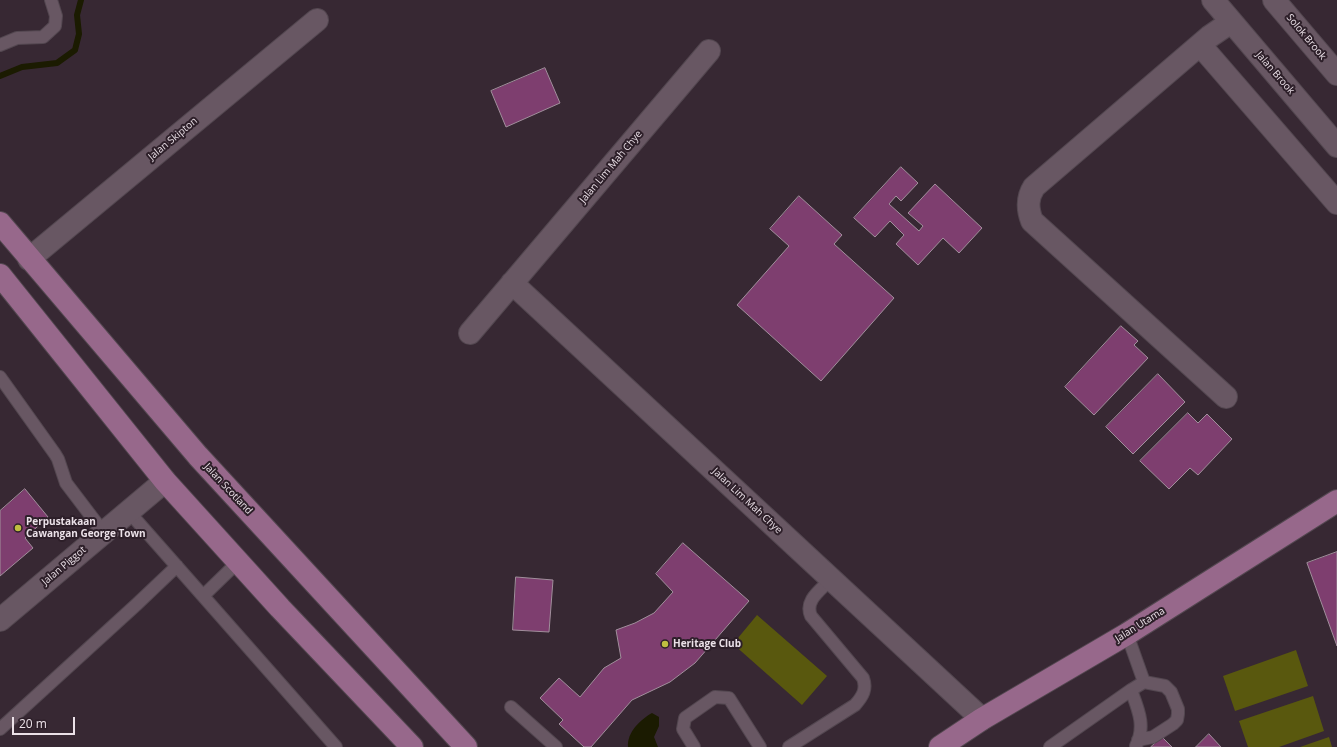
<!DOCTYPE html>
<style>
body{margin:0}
#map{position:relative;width:1337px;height:747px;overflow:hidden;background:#372833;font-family:"Open Sans",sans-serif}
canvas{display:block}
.scale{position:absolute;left:12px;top:717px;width:63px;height:18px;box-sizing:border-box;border:2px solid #ebe1e8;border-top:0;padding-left:5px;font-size:12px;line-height:14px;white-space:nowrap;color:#ebe1e8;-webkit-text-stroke:3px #2d1f29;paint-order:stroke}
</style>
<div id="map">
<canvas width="1337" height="747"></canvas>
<div class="scale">20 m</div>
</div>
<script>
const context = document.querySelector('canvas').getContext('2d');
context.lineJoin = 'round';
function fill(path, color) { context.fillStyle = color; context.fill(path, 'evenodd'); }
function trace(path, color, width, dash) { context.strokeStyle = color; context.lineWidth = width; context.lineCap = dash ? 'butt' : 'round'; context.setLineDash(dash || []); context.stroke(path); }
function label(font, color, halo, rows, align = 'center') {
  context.font = font + ' "Open Sans",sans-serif'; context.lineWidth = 4; context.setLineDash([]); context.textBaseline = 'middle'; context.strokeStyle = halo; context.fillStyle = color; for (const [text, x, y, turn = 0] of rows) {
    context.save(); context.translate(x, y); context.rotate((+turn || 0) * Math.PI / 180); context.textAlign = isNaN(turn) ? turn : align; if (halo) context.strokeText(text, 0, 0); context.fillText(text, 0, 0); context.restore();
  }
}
fill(new Path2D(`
 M757,615L827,676L802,705L733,644Z
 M1296,650L1308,686L1235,711L1223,676Z
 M1313,696L1324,731L1279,747H1248L1239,721Z
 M1329,737L1332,747H1300Z`), '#59580e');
fill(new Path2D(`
 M652,713L659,717V726L654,737L658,747H628C627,732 640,720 652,713Z`), '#1b1b01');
trace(new Path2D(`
 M0,76L22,67L57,63L75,50L79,34L77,15L81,0`), '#1b1b01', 6);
const building = new Path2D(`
 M545,68L560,103L506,127L491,91Z
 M901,167L918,183L901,201L896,196L889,204L919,231L923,226L908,213L935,184L982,228L959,253L943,238L918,265L896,244L904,235L890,221L875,237L854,218Z
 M799,196L842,235L834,244L894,298L821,381L737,305L789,246L770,229Z
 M1121,326L1138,341L1134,345L1148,358L1094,415L1065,387Z
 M1158,374L1185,402L1133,454L1106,427Z
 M1188,413L1198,423L1207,414L1232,439L1198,475L1190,468L1169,489L1140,461Z
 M25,489L48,517L25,538L33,548L0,576V511Z
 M683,543L749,601L695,663L670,682L632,700L591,747H584L559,724L563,720L540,698L559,678L580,697L604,668L621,658L616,630L635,623L654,613L673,592L656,574Z
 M1337,552V646L1307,563Z
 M516,577L553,580L549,632L513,630Z
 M1209,734L1221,747H1196Z
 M1162,737L1172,747H1151Z`);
fill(building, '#7e3e6f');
trace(building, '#a18f9c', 1);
const service = new Path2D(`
 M0,45L17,38L43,37L55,26L56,16L51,0
 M0,377L55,454L58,459L66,483L104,533
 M129,512L336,747
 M203,596L238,562
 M1127,634L1144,682
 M1131,690C1138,709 1146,726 1136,746
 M511,707L556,747
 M0,729L137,604L177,566
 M694,747L683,729L685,718L715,697L729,698L760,747
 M789,747L855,705C863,696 867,689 863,678L811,616C804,600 821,590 831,579
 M1050,747L1131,690L1144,682L1165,686L1171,692L1178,709V714L1177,720L1173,724L1153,737L1138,740`);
const minor = new Path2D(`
 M1213,0L1337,146
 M1274,0L1337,74
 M1201,46L1337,203
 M29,259L317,20
 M512,283L982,719
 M470,333L709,51
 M1226,397L1032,221C1027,208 1027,198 1034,187L1209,37L1231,22
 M0,620L165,481`);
const primary = new Path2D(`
 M0,223L198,456L466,747
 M0,275L165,481L280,608L412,747
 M940,747L982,719L1127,634L1337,501`);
trace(service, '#534750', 14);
trace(minor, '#534750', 24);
trace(primary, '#534750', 24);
trace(service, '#685763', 12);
trace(minor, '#685763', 22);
trace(primary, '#97688b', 22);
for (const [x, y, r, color] of [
 [18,528,4,"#c0be40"],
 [665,644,4,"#c0be40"]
]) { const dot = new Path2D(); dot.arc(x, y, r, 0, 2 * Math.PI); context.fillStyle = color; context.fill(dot); trace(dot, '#2d1f29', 1.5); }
label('10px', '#ebe1e8', '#2d1f29', [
 ["Solok Brook",1306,37,50],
 ["Jalan Brook",1275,73,49],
 ["Jalan Skipton",173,139,-40],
 ["Jalan Lim Mah Chye",611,167,-50],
 ["Jalan Scotland",228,489,47],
 ["Jalan Lim Mah Chye",747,501,43],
 ["Jalan Piggot",64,566,-40],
 ["Jalan Utama",1140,625,-32]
]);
label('bold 10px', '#ebe1e8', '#2d1f29', [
 ["Perpustakaan",26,522],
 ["Cawangan George Town",26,534],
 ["Heritage Club",673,644]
], 'left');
</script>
